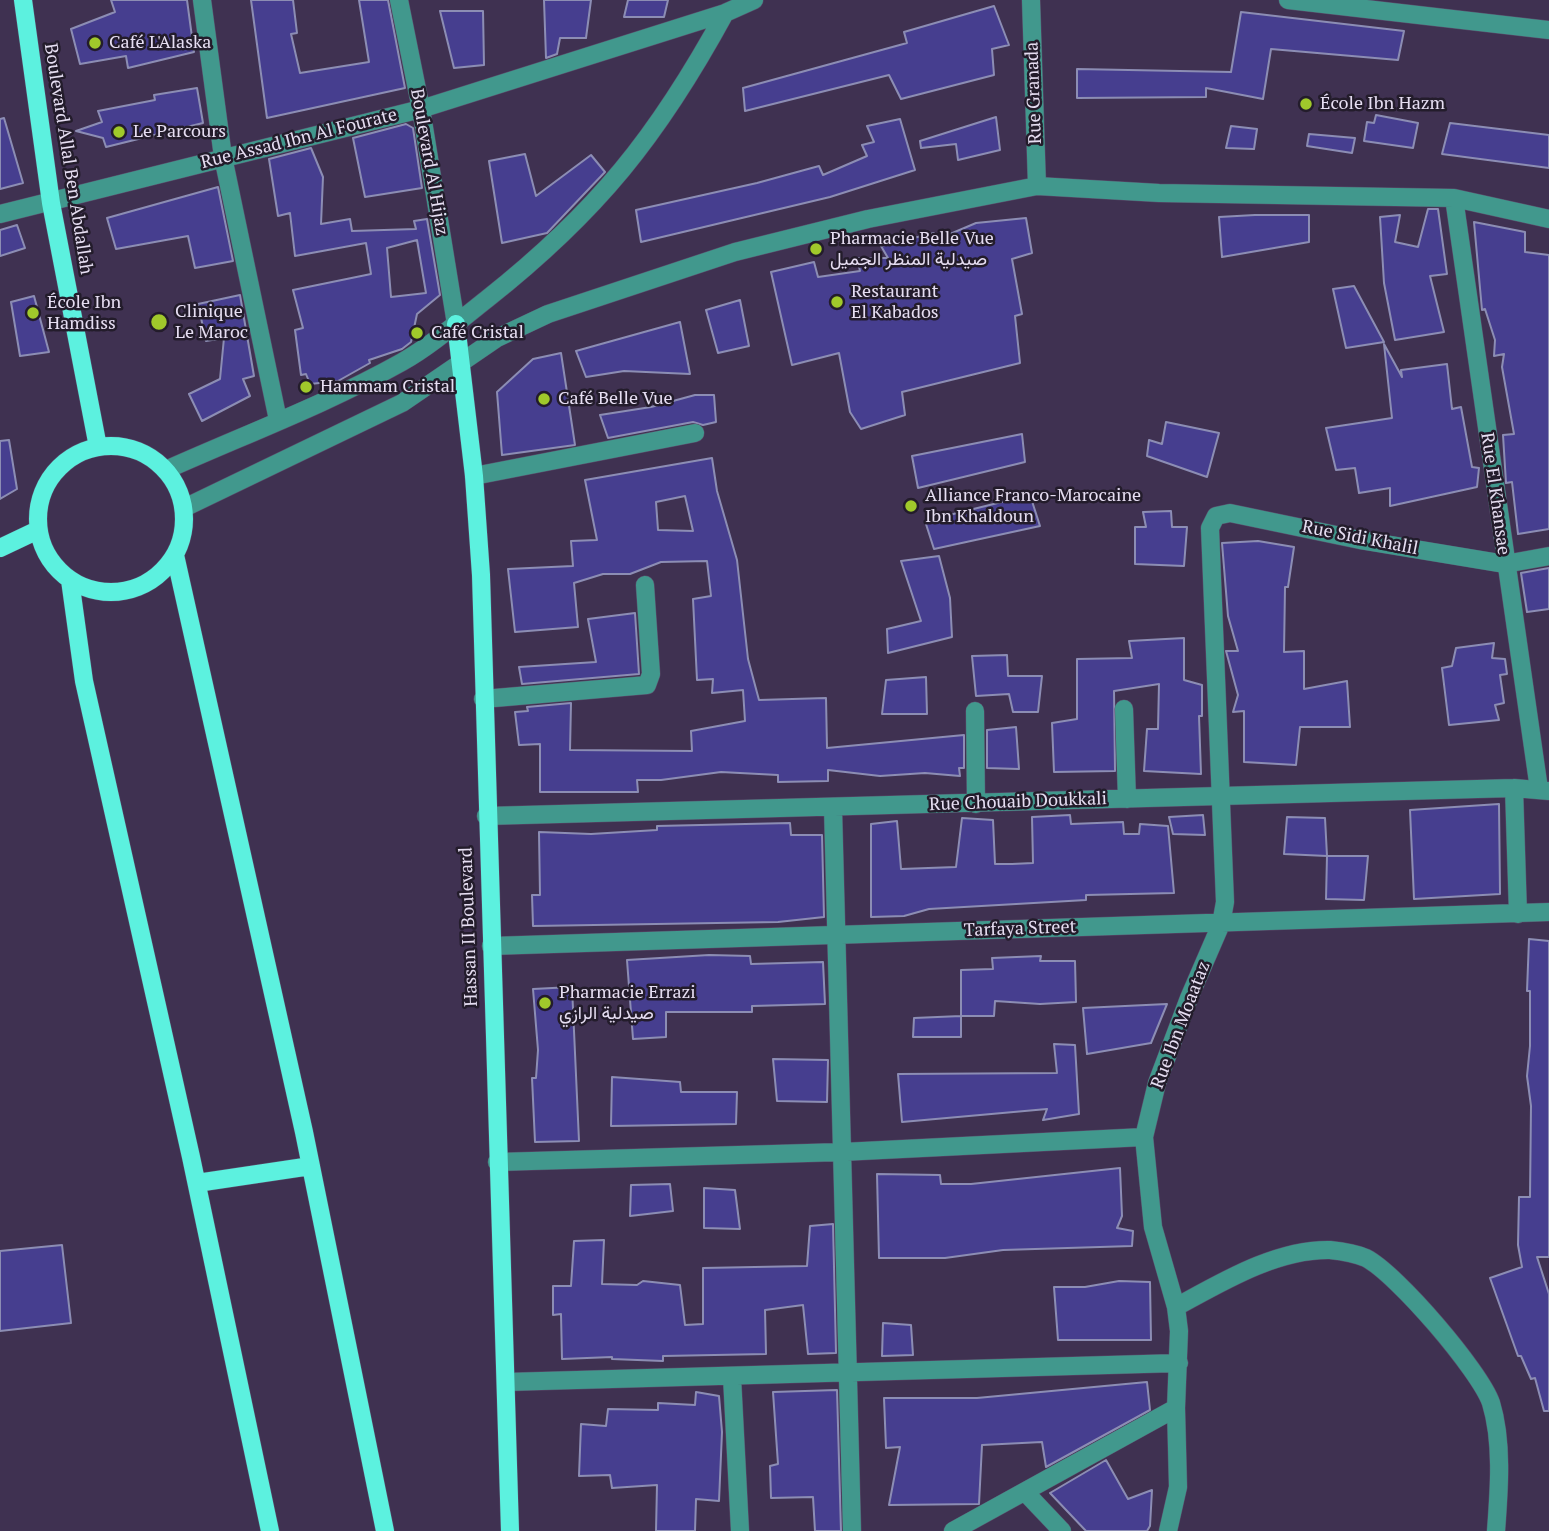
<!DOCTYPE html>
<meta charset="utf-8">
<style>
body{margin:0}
canvas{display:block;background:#3f3151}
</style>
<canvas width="1549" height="1531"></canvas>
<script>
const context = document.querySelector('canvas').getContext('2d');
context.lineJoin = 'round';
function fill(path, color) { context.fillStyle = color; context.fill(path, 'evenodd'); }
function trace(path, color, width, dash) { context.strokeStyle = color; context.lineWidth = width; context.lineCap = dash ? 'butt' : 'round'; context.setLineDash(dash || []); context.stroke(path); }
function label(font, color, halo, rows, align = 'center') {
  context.font = font + ' "PT Serif",Vazirmatn,serif'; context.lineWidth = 5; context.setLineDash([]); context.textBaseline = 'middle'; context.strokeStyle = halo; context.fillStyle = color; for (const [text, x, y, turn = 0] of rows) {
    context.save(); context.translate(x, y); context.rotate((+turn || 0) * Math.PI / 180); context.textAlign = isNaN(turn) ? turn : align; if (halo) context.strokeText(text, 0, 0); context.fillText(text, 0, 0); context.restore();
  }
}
const building = new Path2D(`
 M111,0H187L194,52L128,68L126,56L80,64L71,29L115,12Z
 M251,0H293L297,33L291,34L300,73L369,62L359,0H388L405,88L267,118Z
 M544,0H591L586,38H560L557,54L546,58Z
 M628,0H668L664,17H624Z
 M994,6L1009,45L992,49L994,75L901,99L889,75L745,111L743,88L907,43L904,32Z
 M440,11H483L484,65L454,68Z
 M1241,12L1404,31L1398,60L1271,49L1263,99L1206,88V97L1077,98V69L1231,72Z
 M197,88L203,123L106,147L103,138L76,131L102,122L98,111L155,100L154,95Z
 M1376,115L1418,123L1413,148L1364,141L1367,122L1374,123Z
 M996,117L1000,150L958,160L956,144L921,148L920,141Z
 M4,118L23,183L0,189V119Z
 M900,119L915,170L830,197L641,242L636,210L757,183L819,166L823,175L867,156L862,145L874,142L867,126Z
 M1450,123L1549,135V168L1442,154Z
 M406,124L413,128L422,188L365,197L353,138Z
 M1231,126L1257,129L1254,149L1226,148Z
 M1309,134L1355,138L1352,153L1307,146Z
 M311,148L323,177L321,224L350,219L352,231L416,229L414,221L427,219L440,295L417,314L411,342L402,349L369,360L370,363L338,381L310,384L306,374L301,375L295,330L303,328L293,290L371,274L366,243L295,256L290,213L278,216L269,159ZM417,240L426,293L391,297L387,248Z
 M525,154L536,196L591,155L605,172L547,233L502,243L489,161Z
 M218,187L233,261L195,268L188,236L116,249L107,218Z
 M1428,209H1438L1447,274L1430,276L1444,332L1395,340L1384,283L1380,217L1400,215L1395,242L1418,247Z
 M1255,215H1309V242L1222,257L1219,217Z
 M1026,218L1032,253L1012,259L1022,314L1015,316L1020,363L902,392L905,415L861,429L850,412L839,353L792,365L771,272L814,262L818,277L860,271L857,258H888L881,246L934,233L938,245L943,244V237L976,223Z
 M1474,222L1525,232V252L1549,255V529L1518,534L1512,482L1506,483L1503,435L1514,434L1502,367L1504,354L1494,356L1495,340L1485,309L1482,310Z
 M17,225L25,248L0,256V230Z
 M1354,286L1384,342L1346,348L1333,289Z
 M240,295L254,376L243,379L250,396L202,421L189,394L220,379L224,338L206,341L198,304Z
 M34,296L49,352L20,356L11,302Z
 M740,300L749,346L718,353L706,310Z
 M680,322L690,374L624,371L586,377L576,351Z
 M1384,344L1402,377L1401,370L1447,364L1452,409L1461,407L1472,467L1479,468L1477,487L1390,506V488L1359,493L1355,468L1336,470L1326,428L1392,418Z
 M561,353L575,445L502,455L497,392L533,359Z
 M695,395H714L716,422L703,425L693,422L608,438L600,415L651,407Z
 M1166,422L1219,433L1207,477L1147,456L1149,440L1162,444Z
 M1022,434L1025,462L918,488L912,456Z
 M9,440L17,489L0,499V441Z
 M712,458L717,491L737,560L748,659L759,700L826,698L827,748L964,735V768H959L960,776L925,773L880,776L828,770V781L778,782V775L721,772L661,780H637L638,792H540V744L519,745L515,712L528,711L527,707L571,703L570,750L692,751L691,731L745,721L743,690L712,693L713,679L697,680L693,599L711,596L707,561L661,562L630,574H603L574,583L578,627L515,632L508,569L573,566L571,541L597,540L585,480ZM685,496L693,531L658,530L656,502Z
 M1030,495L1040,526L934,549L925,521Z
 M1171,511L1172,527H1187L1184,566L1135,564V527H1146L1143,512Z
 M1258,541L1294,547L1288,587H1285L1284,652L1304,651V689L1347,681L1350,727H1300L1296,765L1244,762V711L1233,712L1238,695L1226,651H1238L1228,616L1222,543Z
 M939,556L950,598L952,637L888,653L887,629L921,621L901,561Z
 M1549,568V609L1527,612L1521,573Z
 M635,613L639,674L522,684L519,667L596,662L588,619Z
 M1184,638V680L1202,685V716H1199L1201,774L1144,771L1147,729H1158L1159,684L1114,691L1115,771L1054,772L1052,723L1077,719V659L1132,658L1129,641Z
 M1494,643L1492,658L1505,659L1507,674L1500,675L1504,703L1495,705L1499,720L1449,725L1442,668L1452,666L1456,648Z
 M1007,655L1008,676H1042L1038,712H1013L1009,694L976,696L972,656Z
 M926,677L927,714H882L886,680Z
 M1016,727L1019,769L987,768V730Z
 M1499,804L1500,894L1414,899L1410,810Z
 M1070,815L1071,824L1123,822L1124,834H1139L1140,824L1168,826L1174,893L1086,895V900L929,909L904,916L871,917V824L897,821L901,869L956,867L962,818L993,820L995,864H1012L1033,863L1032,817Z
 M1203,815L1205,835L1173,834L1169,817Z
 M1287,817L1325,818L1327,856L1284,854Z
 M790,823L791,835H822L824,917L778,922L533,926L532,895H540L539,832L591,834L657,830V826Z
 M1327,856H1368L1364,900L1326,899Z
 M1529,939L1549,941V1257H1537L1549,1294V1411H1544L1535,1378L1531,1379L1521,1356H1518L1490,1278L1522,1267L1518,1245L1519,1197H1530L1531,1106L1527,1076L1530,1046V991H1527Z
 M709,955L750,956L751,964L823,962L825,1004L752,1006V1012H666V1037L633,1039L627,960Z
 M1041,956L1040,961H1075L1076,1002L1040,1004L995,1001L994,1016H961V970L993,969L992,958Z
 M572,987L579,1141L535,1142L532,1078H536L538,1050L533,989Z
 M1167,1004L1151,1043L1087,1054L1083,1008Z
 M961,1016V1037H913L914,1018Z
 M1054,1044L1075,1045L1079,1114L1043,1120L1047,1109L902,1122L898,1074L1057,1073Z
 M773,1059L828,1060L827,1102L777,1101Z
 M612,1077L680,1082L681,1092H737L736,1124L611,1126Z
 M1120,1168L1122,1216L1117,1228L1133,1231L1132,1246L1003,1250L945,1258H879L877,1174L940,1175L941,1184H971Z
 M670,1184L673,1211L630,1216L631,1185Z
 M704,1188L735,1190L740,1229L704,1228Z
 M833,1224L836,1353L808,1354L803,1305L765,1310L766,1354L663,1356V1361L612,1359V1357L562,1359L561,1314L553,1315V1286H571L574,1241L604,1240L602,1284L637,1285L643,1281L680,1285L685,1325L703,1324V1268L807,1266L810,1226Z
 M62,1245L71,1323L0,1331V1251Z
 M1119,1281L1150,1282L1151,1340H1058L1054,1287H1085Z
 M883,1323L911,1325L913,1355L882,1356Z
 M1147,1382L1150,1410L1046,1467L1042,1442L982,1445L979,1504L889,1505L900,1447L886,1448L884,1398H977Z
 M837,1390L841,1531H815L813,1497L771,1498L770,1466L778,1464L773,1392Z
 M696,1392L719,1396L722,1432L719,1501L696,1499L695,1531H656L657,1485L612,1488L610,1475L579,1476L581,1424L606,1426L608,1409L658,1410V1403L695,1405Z
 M1106,1460L1128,1499L1152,1490L1150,1526L1147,1531H1086L1050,1493Z`);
fill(building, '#463e8f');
trace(building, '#8c8db4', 2);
const minor = new Path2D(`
 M202,0L223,157L278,420
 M399,0L421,109L456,324
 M1031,0L1037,186
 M1288,0L1549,30
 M1454,198L1539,789
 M0,214L421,109L725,13L754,0
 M166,470C244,435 327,404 402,362C432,345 459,321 487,299C597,212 658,136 725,13
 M474,476L695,433
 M184,508L402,403L497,338L548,314L735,252L868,219L1037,186L1159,193L1454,198L1549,219
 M483,699L647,685L651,674L645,585
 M1124,709L1127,799
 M975,711L976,804
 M1514,788L1518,914
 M833,808L852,1531
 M486,816L1514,788L1549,791
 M491,946L1549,912
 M497,1162L842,1152L1144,1137
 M1176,1307C1222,1282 1276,1249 1330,1250C1340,1251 1357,1254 1366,1258C1397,1274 1480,1371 1491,1403C1503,1442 1499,1491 1496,1531
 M732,1377L740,1531
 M506,1382L1179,1363
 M1026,1493L1062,1531
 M953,1531L1176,1408
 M1168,1531L1178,1487L1176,1408L1179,1331L1176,1307L1153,1227L1144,1137L1157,1083L1189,998L1221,924L1225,902L1210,528L1216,516L1230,513L1360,540L1505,564L1549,556`);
const major = new Path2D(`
 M23,0L51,203L98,447
 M456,324L474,476L481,575L510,1531
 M38 519a73 73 0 1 1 146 0a73 73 0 1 1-146 0Z
 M0,548L38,530
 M175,555L304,1132L385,1531
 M70,580L84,681L191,1157L270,1531
 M197,1183L311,1166`);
trace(minor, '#5a4d6b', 19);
trace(major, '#5a4d6b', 19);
trace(minor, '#41988d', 18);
trace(major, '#5cf1df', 18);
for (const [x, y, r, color] of [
 [95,43,7,"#a0c92b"],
 [1306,104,7,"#a0c92b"],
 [119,132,7,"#a0c92b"],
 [816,249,7,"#a0c92b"],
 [837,302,7,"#a0c92b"],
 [33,313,7,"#a0c92b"],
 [159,322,9,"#a0c92b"],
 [417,333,7,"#a0c92b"],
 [306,387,7,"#a0c92b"],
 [544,399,7,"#a0c92b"],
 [911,506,7,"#a0c92b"],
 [545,1003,7,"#a0c92b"]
]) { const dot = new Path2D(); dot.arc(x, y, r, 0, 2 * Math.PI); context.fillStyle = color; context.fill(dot); trace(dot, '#231c2b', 2.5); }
label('18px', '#e6def2', '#231c2b', [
 ["Café L'Alaska",109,43],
 ["École Ibn Hazm",1320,104],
 ["Le Parcours",133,132],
 ["Pharmacie Belle Vue",830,239],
 ["صيدلية المنظر الجميل",830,260],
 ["Restaurant",851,292],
 ["El Kabados",851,313],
 ["École Ibn",47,303],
 ["Hamdiss",47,324],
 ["Clinique",175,312],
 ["Le Maroc",175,333],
 ["Café Cristal",431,333],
 ["Hammam Cristal",320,387],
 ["Café Belle Vue",558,399],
 ["Alliance Franco-Marocaine",925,496],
 ["Ibn Khaldoun",925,517],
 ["Pharmacie Errazi",559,993],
 ["صيدلية الرازي",559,1014]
], 'left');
label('18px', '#e6def2', '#231c2b', [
 ["Rue Granada",1034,93,-92],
 ["Rue Assad Ibn Al Fourate",299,139,-14],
 ["Boulevard Allal Ben Abdallah",68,159,81],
 ["Boulevard Al Hijaz",429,162,80],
 ["Rue El Khansae",1495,494,82],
 ["Rue Sidi Khalil",1360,538,11],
 ["Rue Chouaib Doukkali",1018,802,-2],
 ["Hassan II Boulevard",469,927,-92],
 ["Tarfaya Street",1020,929,-2],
 ["Rue Ibn Moaataz",1181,1025,-69]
]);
</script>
